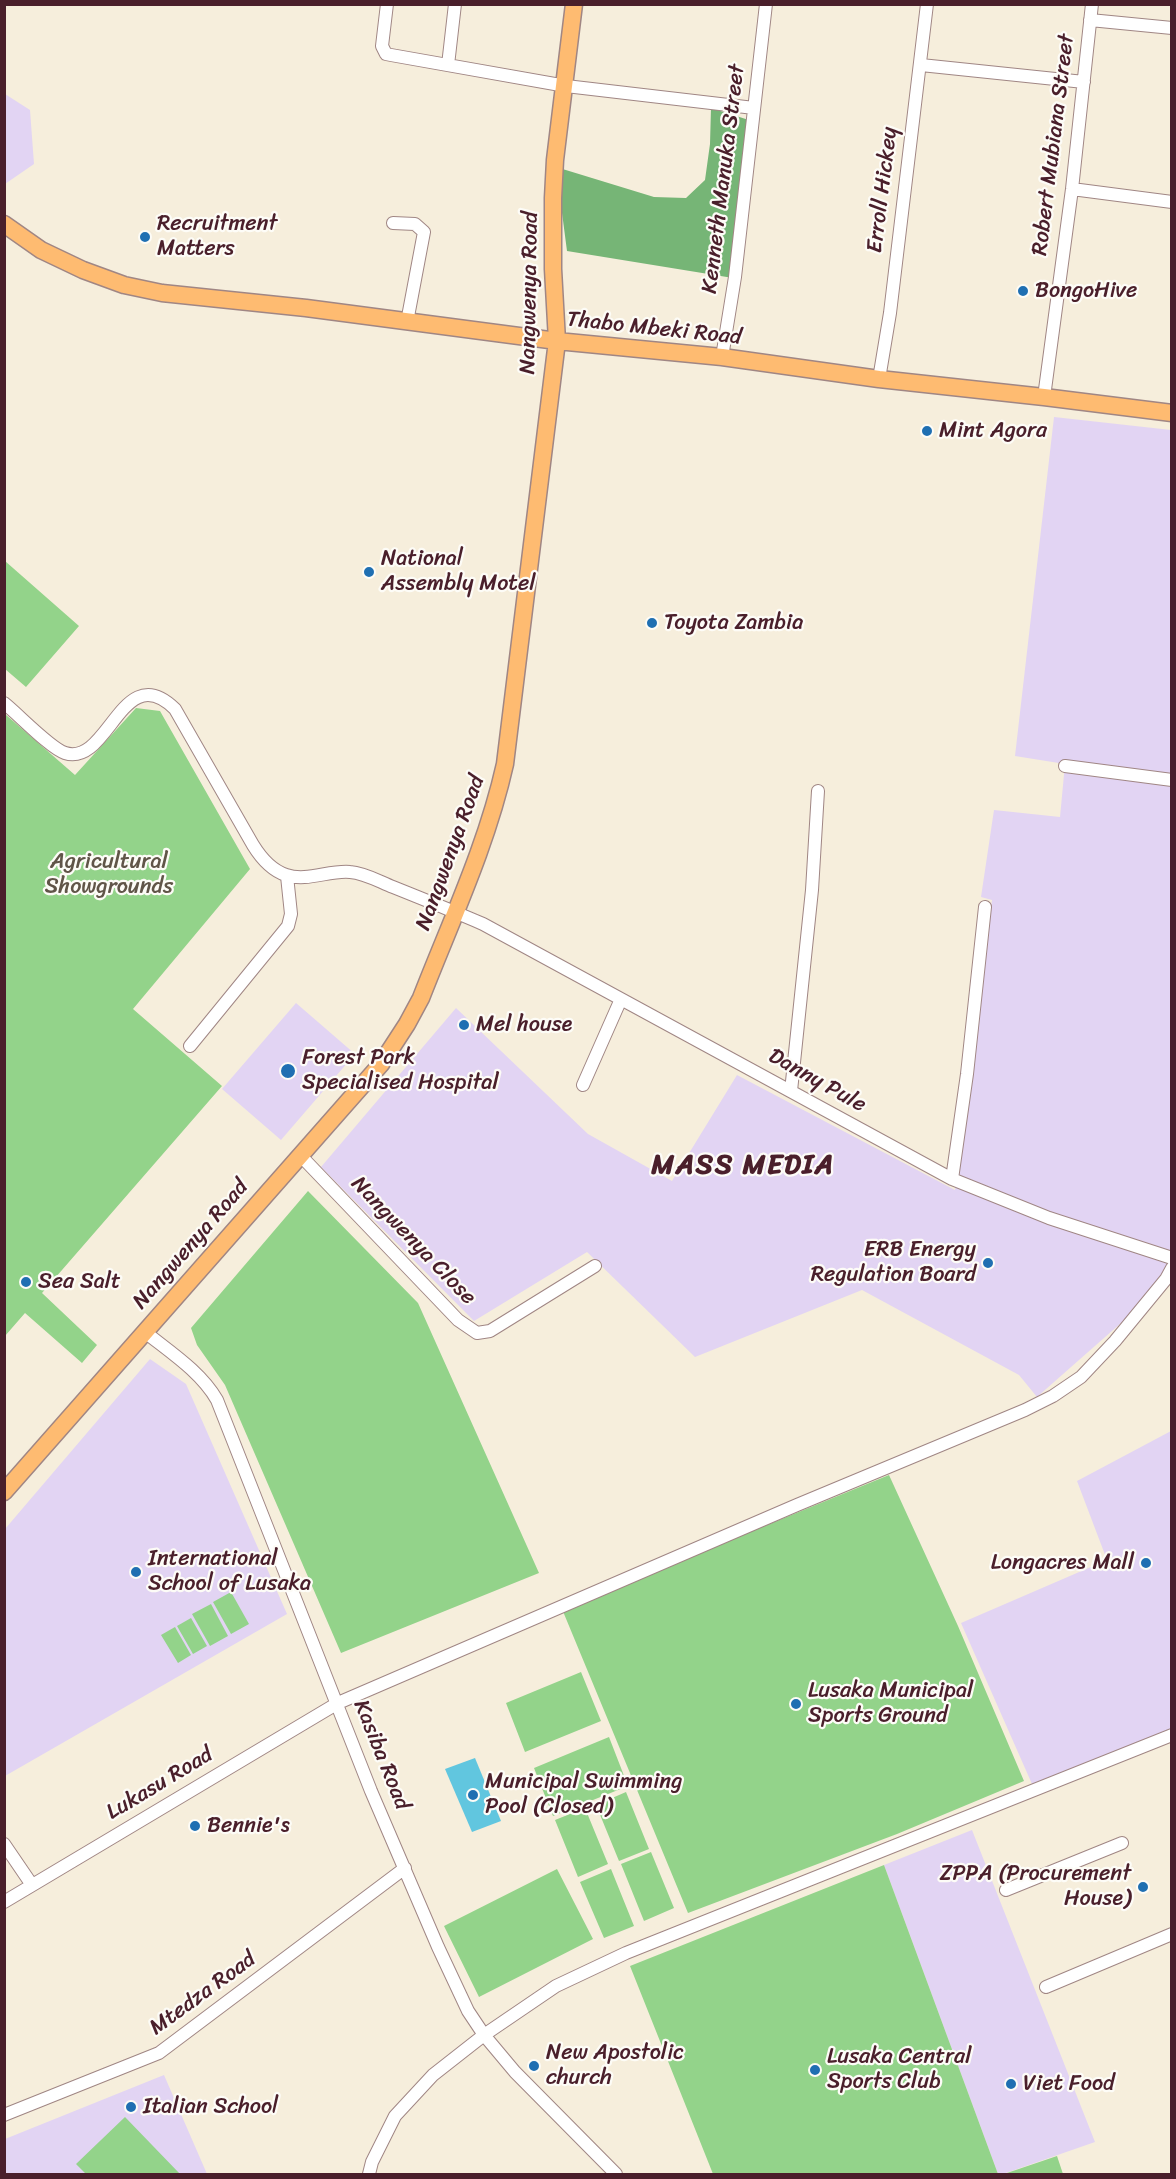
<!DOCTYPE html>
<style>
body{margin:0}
#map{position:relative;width:1176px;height:2179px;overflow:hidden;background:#f6eedc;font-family:Sriracha,sans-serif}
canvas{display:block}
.frame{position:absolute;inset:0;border:6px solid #4a1f2b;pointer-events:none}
</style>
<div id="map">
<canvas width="1176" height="2179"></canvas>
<div class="frame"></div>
</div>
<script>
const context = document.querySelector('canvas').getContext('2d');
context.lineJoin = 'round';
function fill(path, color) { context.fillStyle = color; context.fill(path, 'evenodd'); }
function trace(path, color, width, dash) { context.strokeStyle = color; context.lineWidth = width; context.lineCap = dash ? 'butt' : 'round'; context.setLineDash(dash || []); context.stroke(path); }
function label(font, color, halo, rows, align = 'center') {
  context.font = font + ' Sriracha,sans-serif'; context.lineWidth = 4.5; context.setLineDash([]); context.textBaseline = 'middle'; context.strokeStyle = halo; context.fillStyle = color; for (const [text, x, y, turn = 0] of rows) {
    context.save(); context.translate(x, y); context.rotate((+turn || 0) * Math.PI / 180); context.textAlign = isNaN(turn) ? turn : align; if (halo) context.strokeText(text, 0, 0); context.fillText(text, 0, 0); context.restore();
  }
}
fill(new Path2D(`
 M5,94L30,110L34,164L5,184Z
 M1054,417L1171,430V1279L1037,1397L1019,1375L862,1290L695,1357L587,1252L474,1321L321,1167L456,1008L588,1134L672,1181L737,1075L955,1190L992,900L981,897L994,810L1060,817L1065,764L1015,756Z
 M296,1003L355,1054L281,1140L222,1089Z
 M150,1359L186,1384L287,1614L5,1776V1529Z
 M1171,1431V1729L1032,1784L961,1623L1107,1560L1077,1481Z
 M972,1830L1095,2142L1003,2174H998L884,1865Z
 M164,2075L207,2174H5V2139Z`), '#e2d4f3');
fill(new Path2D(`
 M5,561L79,626L26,687L5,669Z
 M136,708L160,711L250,869L133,1009L222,1086L42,1293L97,1345L82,1363L25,1313L5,1336V714L75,775Z
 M308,1191L418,1303L539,1573L341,1653L225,1385L197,1345L191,1328Z
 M889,1475L958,1626L1024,1781L897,1834L688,1913L562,1609Z
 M231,1592L249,1624L231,1634L213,1602Z
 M211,1604L228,1636L210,1646L192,1614Z
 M191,1618L207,1646L193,1654L177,1626Z
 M175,1627L191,1655L178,1663L161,1635Z
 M581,1672L601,1721L525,1752L506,1703Z
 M609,1737L628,1786L553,1816L534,1768Z
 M626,1792L649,1849L619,1861L596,1805Z
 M585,1808L608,1864L578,1877L555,1820Z
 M651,1852L674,1908L644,1921L621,1864Z
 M884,1865L998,2174H713L630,1966Z
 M557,1869L593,1939L479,1997L444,1926Z
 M611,1869L634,1926L604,1938L580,1882Z
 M125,2117L180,2174H86L76,2164Z
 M1057,2156L1063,2174H1004Z`), '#93d38a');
fill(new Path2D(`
 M711,108L752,121L733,278L567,251L556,167L654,197L686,198L705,180L710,144Z`), '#76b576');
fill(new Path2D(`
 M475,1758L501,1821L472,1832L445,1769Z`), '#61c6df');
const minor = new Path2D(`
 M387,4L382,46L386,54L391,55L566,86L754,108
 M1090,20L1172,28
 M448,65L455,4
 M921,65L1084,82
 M1072,189L1172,202
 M393,223L415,224L424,232L407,322
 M722,357L735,277L766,4
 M879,379L890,313L927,4
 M1044,397L1072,189L1092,4
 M4,703C18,714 50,748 65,753C109,767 122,657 175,709L253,845C261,858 271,870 286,875C307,882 329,870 350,872C365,873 380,882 393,887C423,899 453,911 483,924L952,1179L1049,1218L1172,1258
 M1065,766L1172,780
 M190,1046L288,926L291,914L287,876
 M583,1085L621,999
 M791,1091L812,890L818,791
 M300,1155L458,1320L477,1333L490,1331L595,1266
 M952,1179L967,1074L985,907
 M145,1332C170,1352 201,1372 217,1400L371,1791L438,1947L468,2011L484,2035L515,2072L616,2174
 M4,1844L32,1885
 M1006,1890L1122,1843
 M4,1902L338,1703L797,1505L1025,1410L1053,1396L1081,1377L1115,1341L1166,1279L1172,1268
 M1046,1987L1172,1934
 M4,2115L159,2053L405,1868
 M369,2174L372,2162L395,2116L433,2075L484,2035L556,1986L626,1953L1172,1735`);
const major = new Path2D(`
 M4,224L41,250L83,270L124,285L162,293L306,308L557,341L722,357L879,379L1044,397L1172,413
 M4,1492L381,1064L407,1024L421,998C451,921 487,845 505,764L557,341L553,269V198L555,160L574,4`);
trace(minor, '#a08684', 14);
trace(major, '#a08684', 19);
trace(minor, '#fff', 12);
trace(major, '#febb71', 16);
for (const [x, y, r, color] of [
 [145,237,6,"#1f6fb2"],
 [1023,291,6,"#1f6fb2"],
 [927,431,6,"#1f6fb2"],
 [369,572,6,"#1f6fb2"],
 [652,623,6,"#1f6fb2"],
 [464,1025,6,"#1f6fb2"],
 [288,1071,8,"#1f6fb2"],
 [988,1263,6,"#1f6fb2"],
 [26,1282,6,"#1f6fb2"],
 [1146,1563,6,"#1f6fb2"],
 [136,1572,6,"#1f6fb2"],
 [796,1704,6,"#1f6fb2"],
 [473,1795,6,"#1f6fb2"],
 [195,1826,6,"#1f6fb2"],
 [1143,1887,6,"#1f6fb2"],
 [534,2066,6,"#1f6fb2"],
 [815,2070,6,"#1f6fb2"],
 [1011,2084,6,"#1f6fb2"],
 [131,2107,6,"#1f6fb2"]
]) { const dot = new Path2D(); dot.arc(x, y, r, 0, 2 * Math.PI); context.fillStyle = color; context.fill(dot); trace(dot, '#fdfcf7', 2); }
label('22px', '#4a1f2b', '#fdfcf7', [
 ["Robert Mubiana Street",1054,145,-83],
 ["Kenneth Manuka Street",724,179,-83],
 ["Erroll Hickey",883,190,-83],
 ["Nangwenya Road",530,293,-89],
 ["Thabo Mbeki Road",654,329,6],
 ["Nangwenya Road",451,853,-70],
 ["Danny Pule",817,1081,29],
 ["Nangwenya Close",413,1241,46],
 ["Nangwenya Road",191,1245,-49],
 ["Kasiba Road",381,1755,68],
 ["Lukasu Road",160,1784,-31],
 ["Mtedza Road",203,1994,-36]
]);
label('22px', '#4a1f2b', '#fdfcf7', [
 ["Recruitment",157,224],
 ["Matters",157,249],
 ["BongoHive",1035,291],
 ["Mint Agora",939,431],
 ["National",381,559],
 ["Assembly Motel",381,584],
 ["Toyota Zambia",664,623],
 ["Mel house",476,1025],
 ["Forest Park",302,1058],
 ["Specialised Hospital",302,1083],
 ["ERB Energy",976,1250,"right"],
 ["Regulation Board",976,1275,"right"],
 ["Sea Salt",38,1282],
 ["International",148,1559],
 ["School of Lusaka",148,1584],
 ["Longacres Mall",1134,1563,"right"],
 ["Lusaka Municipal",808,1691],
 ["Sports Ground",808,1716],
 ["Municipal Swimming",485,1782],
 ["Pool (Closed)",485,1807],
 ["Bennie's",207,1826],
 ["ZPPA (Procurement",1131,1874,"right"],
 ["House)",1131,1899,"right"],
 ["New Apostolic",546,2053],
 ["church",546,2078],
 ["Lusaka Central",827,2057],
 ["Sports Club",827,2082],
 ["Viet Food",1023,2084],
 ["Italian School",143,2107]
], 'left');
label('22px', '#605548', '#fdfcf7', [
 ["Agricultural",109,862],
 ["Showgrounds",109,887]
]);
context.letterSpacing = '1.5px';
label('bold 28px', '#4a1f2b', '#fdfcf7', [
 ["MASS MEDIA",743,1166]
]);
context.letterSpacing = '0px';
</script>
